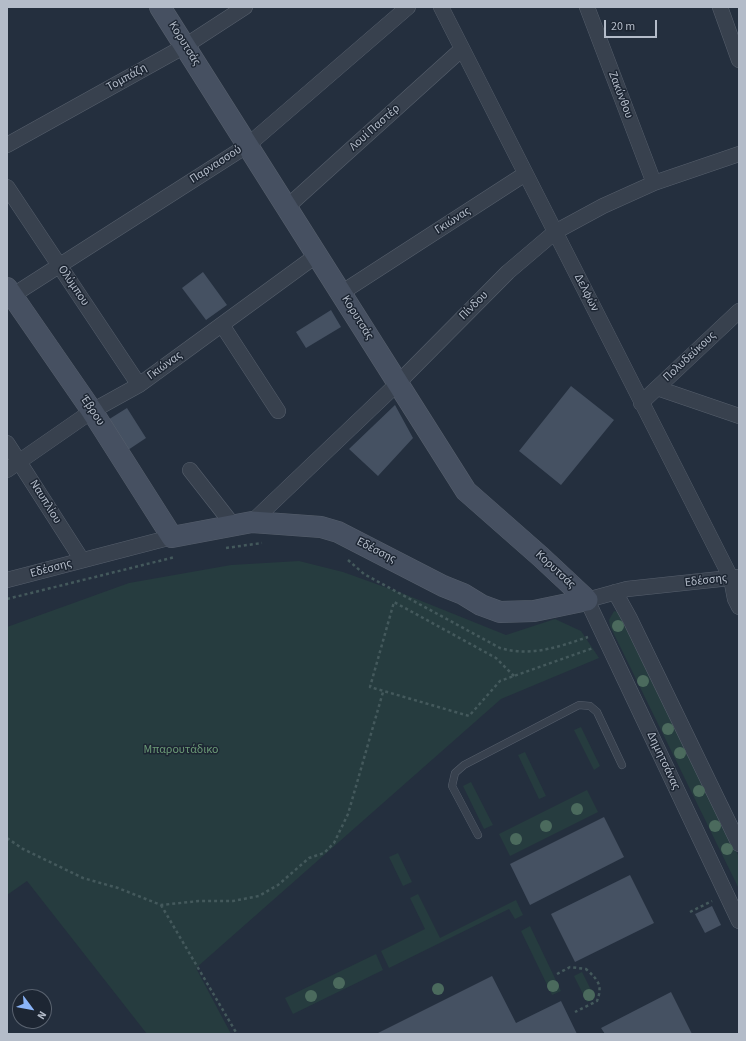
<!DOCTYPE html>
<meta charset="utf-8">
<style>
body{margin:0}
#map{position:relative;width:746px;height:1041px;overflow:hidden;background:#242f3e;font-family:"Source Sans 3",sans-serif}
canvas{display:block}
.frame{position:absolute;inset:0;border:8px solid #b4bcc9;pointer-events:none}
.north{position:absolute;left:12px;top:989px;width:40px;height:40px;box-sizing:border-box;background:#1d2633;border:1px solid #59626f;border-radius:50%;rotate:122deg;font-size:11px;font-weight:700;line-height:16px;text-align:center;color:#b4bcc9}
.north::after{content:'';display:block;margin:auto;width:14px;height:18px;background:#8ab4f8;clip-path:polygon(50% 0,100% 100%,50% 72%,0 100%)}
.scale{position:absolute;left:604px;top:20px;width:53px;height:18px;box-sizing:border-box;border:2px solid #b4bcc9;border-top:0;padding-left:5px;font-size:12px;line-height:14px;white-space:nowrap;color:#b4bcc9;-webkit-text-stroke:3px #1d2633;paint-order:stroke}
</style>
<div id="map">
<canvas width="746" height="1041"></canvas>
<div class="frame"></div>
<div class="north">N</div>
<div class="scale">20 m</div>
</div>
<script>
const context = document.querySelector('canvas').getContext('2d');
context.lineJoin = 'round';
function fill(path, color) { context.fillStyle = color; context.fill(path, 'evenodd'); }
function trace(path, color, width, dash) { context.strokeStyle = color; context.lineWidth = width; context.lineCap = dash ? 'butt' : 'round'; context.setLineDash(dash || []); context.stroke(path); }
function label(font, color, halo, rows, align = 'center') {
  context.font = font + ' "Source Sans 3",sans-serif'; context.lineWidth = 3; context.setLineDash([]); context.textBaseline = 'middle'; context.strokeStyle = halo; context.fillStyle = color; for (const [text, x, y, turn = 0] of rows) {
    context.save(); context.translate(x, y); context.rotate((+turn || 0) * Math.PI / 180); context.textAlign = isNaN(turn) ? turn : align; if (halo) context.strokeText(text, 0, 0); context.fillText(text, 0, 0); context.restore();
  }
}
fill(new Path2D(`
 M299,561L343,572L404,594L506,635L555,619L581,631L599,658L501,699L196,968L231,1034H147L27,881L7,895V627L129,583L231,565Z
 M614,611L618,612L739,857V889L610,626L609,620Z
 M581,727L600,766L594,770L574,730Z
 M525,752L546,796L539,799L518,755Z
 M471,782L493,825L484,829L463,786Z
 M587,790L598,812L510,856L499,834Z
 M398,853L412,882L403,886L389,857Z
 M418,894L440,938L516,900L523,915L515,919L509,909L389,968L381,951L425,929L410,898Z
 M530,926L561,991L552,995L521,931Z
 M376,954L383,970L293,1014L285,998Z
 M582,972L595,998L587,1002L574,976Z`), '#263c3f');
fill(new Path2D(`
 M203,272L227,305L206,320L182,288Z
 M331,310L341,327L306,348L296,332Z
 M571,386L614,420L561,485L519,451Z
 M395,405L413,438L378,476L349,449Z
 M127,408L146,438L122,454L103,423Z
 M604,817L624,857L530,905L510,864Z
 M630,875L654,923L575,962L551,914Z
 M712,906L721,925L705,933L695,914Z
 M492,976L516,1023L561,1001L577,1034H376Z
 M671,992L692,1034H605L601,1028Z`), '#455162');
const lane = new Path2D(`
 M478,835L452,786L455,773L464,765L579,705L590,706L597,712L622,765`);
const street = new Path2D(`
 M441,7L731,578L735,599L739,607
 M587,7L654,183
 M720,7L739,60
 M7,145L185,46L245,7
 M7,187L139,385
 M287,207L462,49
 M341,293L525,174
 M7,299L248,145L408,7
 M222,325L278,411
 M657,388L739,416
 M641,403L739,311
 M7,443L82,560
 M7,470L92,411L139,385L317,255
 M190,470L233,525
 M252,522L398,383L508,272L555,232L603,206L654,183L739,154
 M739,577L627,589L587,600L739,921
 M7,580L172,537
 M615,592L630,619L739,844`);
const secondary = new Path2D(`
 M160,7L466,491L541,557L587,600
 M7,288L92,411L172,537L252,522L321,527L338,532L443,586L463,594L481,605L500,612L534,611L587,600`);
trace(lane, '#565f6c', 8);
trace(street, '#565f6c', 16);
trace(secondary, '#565f6c', 22);
trace(new Path2D(`
 M226,548L262,543
 M348,560L364,574L500,648C531,657 558,647 588,637
 M7,599L175,557
 M514,676L496,658L394,602L370,687L469,716L500,681L593,648
 M7,838L23,849L83,878L118,888L161,905L199,901H233L259,896L278,885L309,858L324,853L334,843L348,814L383,692
 M161,905L237,1034
 M690,912L712,901
 M557,974L570,967L586,969C598,980 603,985 597,1001L575,1012`), '#44595c', 2.5, [3, 3]);
trace(lane, '#38414e', 7);
trace(street, '#38414e', 15);
trace(secondary, '#465061', 21);
context.fillStyle = '#4b6a5d';
for (const [x, y] of [
 [618,626],
 [643,681],
 [668,729],
 [680,753],
 [699,791],
 [577,809],
 [546,826],
 [715,826],
 [516,839],
 [727,849],
 [339,983],
 [553,986],
 [438,989],
 [589,995],
 [311,996]
]) { context.beginPath(); context.arc(x, y, 6, 0, 2 * Math.PI); context.fill(); }
label('12px', '#b4bcc9', '#1d2633', [
 ["Κορυτσάς",184,44,58],
 ["Τομπάζη",127,78,-29],
 ["Ζακύνθου",620,95,69],
 ["Λουί Παστέρ",375,128,-42],
 ["Παρνασσού",216,165,-33],
 ["Γκιώνας",453,221,-33],
 ["Ολύμπου",73,286,56],
 ["Δελφών",586,293,63],
 ["Πίνδου",474,306,-45],
 ["Κορυτσάς",357,318,58],
 ["Πολυδεύκους",690,357,-43],
 ["Γκιώνας",165,366,-36],
 ["Έβρου",92,411,56],
 ["Ναυπλίου",45,502,58],
 ["Εδέσσης",376,551,27],
 ["Εδέσσης",51,569,-15],
 ["Κορυτσάς",555,570,43],
 ["Εδέσσης",706,581,-7],
 ["Δημητσάνας",663,761,65]
]);
label('12px', '#6b9a76', '#1d2633', [
 ["Μπαρουτάδικο",181,750]
]);
</script>
